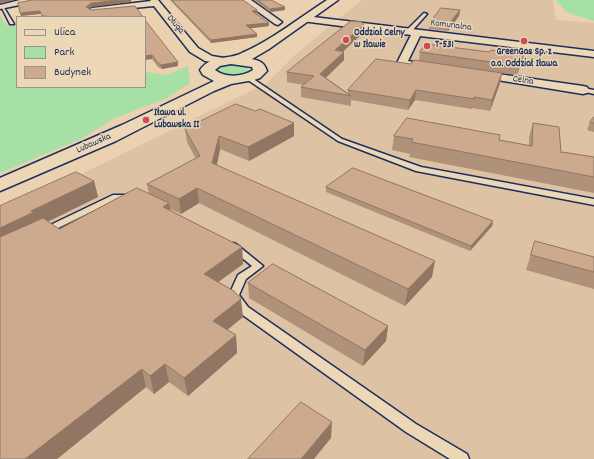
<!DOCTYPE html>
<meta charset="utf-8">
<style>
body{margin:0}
#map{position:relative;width:594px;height:459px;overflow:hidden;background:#ebd1af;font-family:Dekko,sans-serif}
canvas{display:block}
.legend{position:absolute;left:16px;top:16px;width:130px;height:72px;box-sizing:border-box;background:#ecd7b6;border:1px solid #989493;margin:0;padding:5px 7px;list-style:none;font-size:12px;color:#1b2f5e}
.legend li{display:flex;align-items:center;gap:8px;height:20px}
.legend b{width:20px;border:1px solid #989493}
</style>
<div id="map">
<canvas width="594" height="459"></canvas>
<ul class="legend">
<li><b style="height:5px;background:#ecd7b6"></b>Ulica</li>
<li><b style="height:11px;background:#a6e0a5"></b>Park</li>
<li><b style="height:11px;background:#cda98e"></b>Budynek</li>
</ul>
</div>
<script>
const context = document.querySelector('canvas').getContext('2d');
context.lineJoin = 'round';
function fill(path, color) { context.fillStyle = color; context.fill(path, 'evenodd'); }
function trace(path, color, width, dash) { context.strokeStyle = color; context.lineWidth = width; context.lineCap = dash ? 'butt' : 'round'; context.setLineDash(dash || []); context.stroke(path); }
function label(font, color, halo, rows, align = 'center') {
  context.font = font + ' Dekko,sans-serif'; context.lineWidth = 3; context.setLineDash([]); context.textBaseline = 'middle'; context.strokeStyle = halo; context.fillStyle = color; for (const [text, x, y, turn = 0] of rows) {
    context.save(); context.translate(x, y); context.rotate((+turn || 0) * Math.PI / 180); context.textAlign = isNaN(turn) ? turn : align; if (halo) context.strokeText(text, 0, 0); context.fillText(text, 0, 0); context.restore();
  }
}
fill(new Path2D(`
 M362,0H553L556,20L594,23V459H0V214L267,83L295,55Z`), '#dec2a4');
fill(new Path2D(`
 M556,0H594V21L566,12Z
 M0,15L6,25L17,26V87H145V72L167,75L188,66L190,83L167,98L113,119L81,139L0,173Z
 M231,64L248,67V71C240,76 226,77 218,71L219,67Z`), '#a6e0a5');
const lane = new Path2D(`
 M1,6H3L14,24H10Z
 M424,13L427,14L410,33H406V31Z
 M245,76H249L342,139L421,167L594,199V205L416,171L338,141L245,78Z
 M583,88L594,90V94L581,91L580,90Z
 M113,195H132L136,197L132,199H117L48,233H42L40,231L42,229Z
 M233,243L236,244L263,266L246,279L239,295L248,307L416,424L467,454L469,459H450L406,432L240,313L229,295L238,275L252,266L230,248L228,246Z`);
const street = new Path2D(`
 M20,0H35L34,2L0,9V5Z
 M150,0H158L198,48L212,56L230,59L231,61L230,63L226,64L205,61L190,52L154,6L92,12L88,10L92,8L151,1Z
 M242,0H251L282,22L278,25L275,24Z
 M305,16L594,51V57L420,36L408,61L428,65L429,67L428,69L424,70L398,65L397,63L411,35L302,21L301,19Z
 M477,71L583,86L587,87L589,90L587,93L583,94L473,76L471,74Z`);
const secondary = new Path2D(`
 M327,0H338L269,49L252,59C260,61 264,62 267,71L260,78L254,80L231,84L214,91L116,141L0,191V178L122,125L214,81L203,75L200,70C210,55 228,60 242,53C272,40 299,18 327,0ZM231,64L252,67L253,70C242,77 225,78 215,70L220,66Z`);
trace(lane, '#1b2f5e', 3);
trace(street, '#1b2f5e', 3);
trace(secondary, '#1b2f5e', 3);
fill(lane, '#ecd7b6');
fill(street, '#ecd7b6');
fill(secondary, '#ecd7b6');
fill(new Path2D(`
 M170,0H243L258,13H256L269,23V26L250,28L257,34V37L211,43Z
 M254,0H272L285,10L270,12Z
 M460,10L459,16L448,31L429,29L430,23Z
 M145,20L178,66L162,69L158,67L152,59Z
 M364,25L363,33L343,51L344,60L326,78L348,93V90L419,60L420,52L521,63L517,75L502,73L500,83L490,111L472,108V109L415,100L408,110L351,100V106L301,97V87L304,85L287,82V72Z
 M594,117V132L587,130L590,122Z
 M533,123L561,153L594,157V193L409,157L410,154L392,150L394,136L499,140L529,146V137Z
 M185,129L294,136L249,161L220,149L217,165L432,277L405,306L199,203L181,214L170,209V210L242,247L243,264L218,282L243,317L227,330L236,335L237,353L188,396L169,382L154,394L146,387L57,459H0V206L94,181L98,197L48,222L59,229L149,194L147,184L196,159L187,142Z
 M326,187L493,221L492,226L470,251L326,192Z
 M535,241L594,257V289L526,270Z
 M248,283L388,326L386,341L363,366L249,298Z`), '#b0917a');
fill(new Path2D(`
 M0,0H14L0,3Z
 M120,0H131V2L92,7L87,11L86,7L91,3Z
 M285,7V10L270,12V9Z
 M257,10L258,13L252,14V11Z
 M460,10L459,16L448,31V25Z
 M40,11L41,14L21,16L20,13Z
 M269,23V26L246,29V25Z
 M364,25L363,33L335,59V50Z
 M257,34V37L211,43V40Z
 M344,52V60L320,83V74Z
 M524,54L517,75L519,66Z
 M152,55V59L145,60V56Z
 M178,62V66L162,69L161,65Z
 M502,73L500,83L490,111L492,100Z
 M416,90L415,100L408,110L410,100Z
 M294,123V136L249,161L248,147Z
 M219,136L220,149L214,178L212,163Z
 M94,181L98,197L38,226L0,247V228L31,211Z
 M197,188L199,203L181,214L179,199Z
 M169,203L172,219L163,207Z
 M493,221L492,226L470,251L471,246Z
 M242,247L243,264L206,291L204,274Z
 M435,261L432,277L405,306L408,289Z
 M241,299L243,317L216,339L213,321Z
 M388,326L386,341L363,366L365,350Z
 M236,335L237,353L188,396L184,378Z
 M165,364L169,382L154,394L150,376Z
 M142,369L146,387L57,459H25Z
 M332,422L331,438L314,459H301Z`), '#907663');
const building = new Path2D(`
 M33,0H120L91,3L86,7L91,10L135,6L143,17H48L47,16H42L40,11L20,13L18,3Z
 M172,0H243L257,10L252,11L269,23L246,25L257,34L211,40Z
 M258,0H271L285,7L270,9Z
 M441,8L460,10L448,25L430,23Z
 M145,20L178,62L161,65L158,63L152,55L145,56Z
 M351,21L362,22L364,25L335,50L344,52L320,74L351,96L301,87L314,76L287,72Z
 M426,44L489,52L491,50L524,54L519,66L420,52Z
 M376,59L411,64L414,60L502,73L492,100L474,97V99L416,90L410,100L348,90Z
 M236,104L255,111L260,109L294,123L248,147L219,136L212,163L435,261L408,289L197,188L179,199L147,184L200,156L185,129Z
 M594,117V123L590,122Z
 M407,118L500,135L499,140L532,146L533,123L559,127L561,153L562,152L594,157V177L411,142L413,139L394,136Z
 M353,168L493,221L471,246L326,187Z
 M76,172L94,181L31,211L34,212L0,228V206Z
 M137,188L169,203L163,207L242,247L204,274L234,291L241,299L213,321L236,335L184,378L165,364L150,376L142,369L25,459H0V237L43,218L59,229Z
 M535,241L594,257V272L531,255Z
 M273,264L388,326L365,350L248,283Z
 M301,402L332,422L301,459H248Z`);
fill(building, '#cda98e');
trace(building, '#907663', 1);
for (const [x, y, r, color] of [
 [346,40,4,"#d1495b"],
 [524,41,4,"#d1495b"],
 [427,46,4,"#d1495b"],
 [146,120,4,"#d1495b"]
]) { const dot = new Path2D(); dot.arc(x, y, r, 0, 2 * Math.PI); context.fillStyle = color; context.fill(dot); trace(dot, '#ecd7b6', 1.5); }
label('10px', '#1b2f5e', '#ecd7b6', [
 ["Długa",175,25,49],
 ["Komunalna",451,26,7],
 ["Celna",523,81,8],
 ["Lubawska",94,144,-24]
]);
label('bold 10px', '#1b2f5e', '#ecd7b6', [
 ["Oddział Celny",354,34],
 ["w Iławie",354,46],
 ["T-531",435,46],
 ["GreenGas Sp. z",524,53,"center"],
 ["o.o. Oddział Iława",524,65,"center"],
 ["Iława ul.",154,114],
 ["Lubawska II",154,126]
], 'left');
</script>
